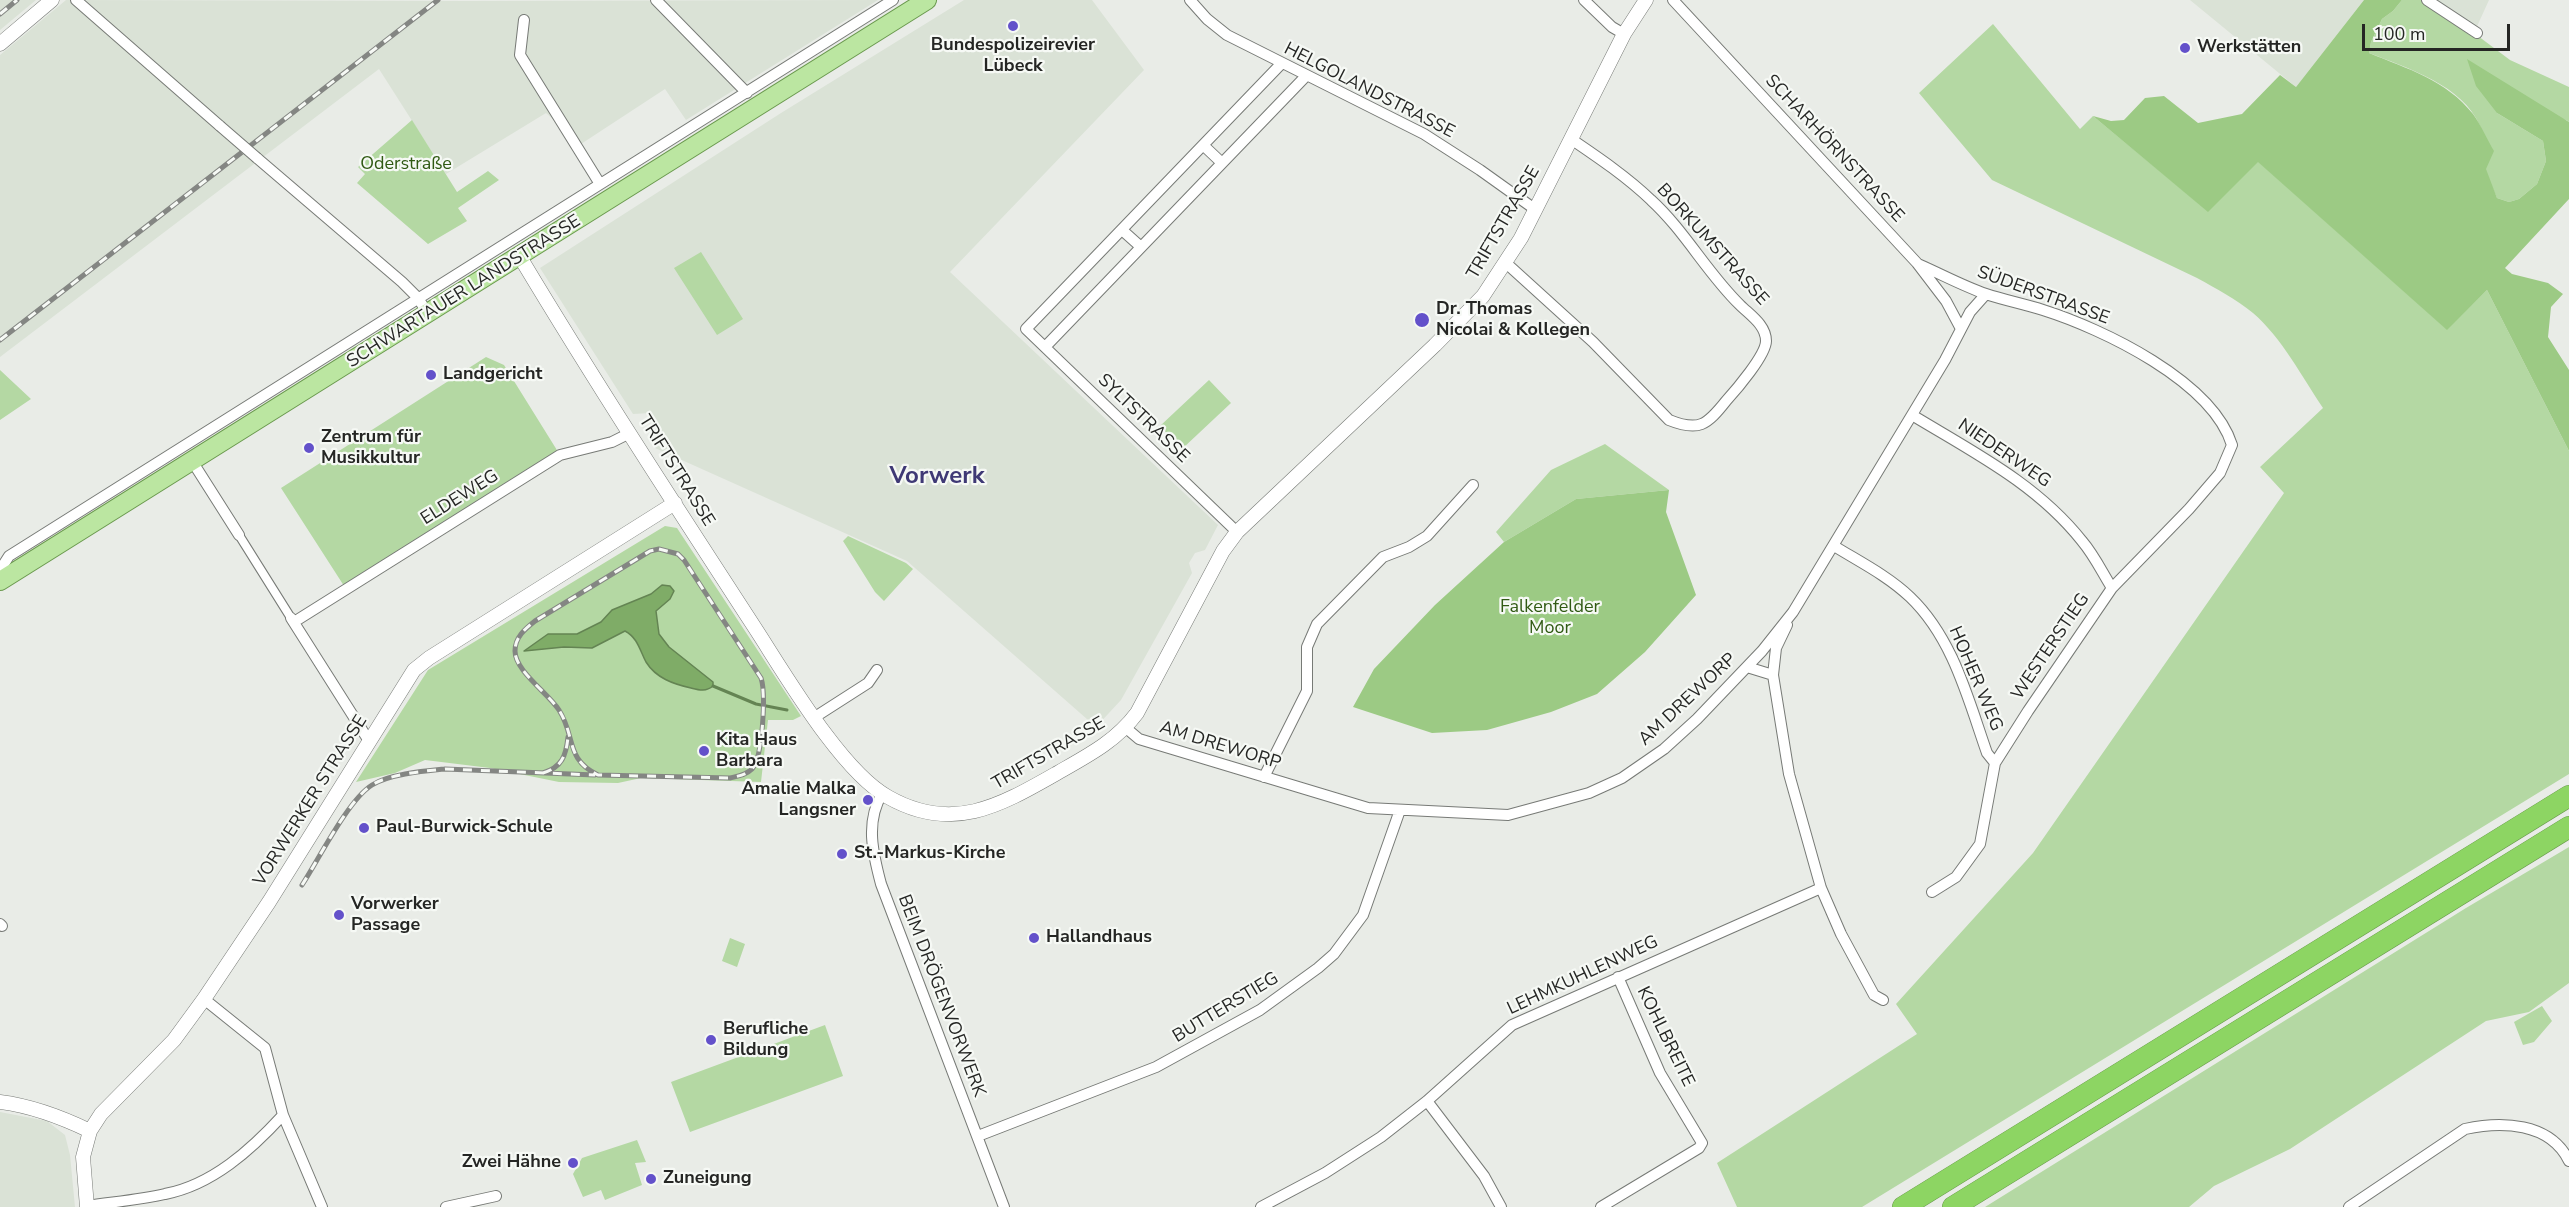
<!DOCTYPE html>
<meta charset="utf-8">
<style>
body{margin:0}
#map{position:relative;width:2569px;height:1207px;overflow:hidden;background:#e9ece7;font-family:"Nunito Sans",sans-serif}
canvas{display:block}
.scale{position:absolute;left:2362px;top:24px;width:148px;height:27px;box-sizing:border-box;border:3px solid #252624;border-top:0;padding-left:8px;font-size:18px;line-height:21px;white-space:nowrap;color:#252624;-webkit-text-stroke:4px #f6f9f5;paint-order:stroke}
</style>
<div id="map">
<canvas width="2569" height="1207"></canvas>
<div class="scale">100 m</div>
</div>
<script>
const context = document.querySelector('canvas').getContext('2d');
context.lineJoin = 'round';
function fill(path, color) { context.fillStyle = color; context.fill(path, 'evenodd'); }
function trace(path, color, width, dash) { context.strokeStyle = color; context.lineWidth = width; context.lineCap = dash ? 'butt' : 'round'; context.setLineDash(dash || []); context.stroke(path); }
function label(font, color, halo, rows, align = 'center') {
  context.font = font + ' "Nunito Sans",sans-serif'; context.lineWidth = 4.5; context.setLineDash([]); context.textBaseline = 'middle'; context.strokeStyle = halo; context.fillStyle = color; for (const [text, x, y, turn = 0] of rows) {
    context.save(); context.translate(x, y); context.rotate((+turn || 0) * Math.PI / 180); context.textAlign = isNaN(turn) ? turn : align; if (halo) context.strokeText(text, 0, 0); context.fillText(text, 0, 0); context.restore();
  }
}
fill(new Path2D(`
 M0,0H36L0,30Z
 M66,0L469,1L878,0L686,120L665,89L581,144L546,113L446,174L379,69L0,357V55Z
 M964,0H1092L1144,70L950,272L1218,525L1205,550L1195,553L1189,563L1192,573L1121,700L1096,727L907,561L655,448L648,438L656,424L653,419L650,413L633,414L540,268L781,113Z
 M2190,0H2364L2296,87Z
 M2430,0H2489L2474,33Z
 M0,1112L47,1121L65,1135L70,1155L75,1207H0Z`), '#dae2d6');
fill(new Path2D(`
 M2402,0H2430L2510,60L2569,87V122L2566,120L2497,113L2543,141L2546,161L2537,184L2519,199L2509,202L2497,198C2493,189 2488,178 2485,168C2482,154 2485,139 2480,126C2463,85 2407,68 2369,53L2371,42L2382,19L2393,11Z
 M1993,24L2080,129L2093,116L2208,211L2258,161L2447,329L2487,290L2569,451V774L1862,1207H1737L1717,1163L1917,1034L1896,1004L2033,853L2284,493L2260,467L2323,408C2302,377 2282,338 2253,313C2236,299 2217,289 2197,278L1992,180L1919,93Z
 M412,120L457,192L488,171L499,180L458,208L467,221L428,244L357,183L365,174L358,167Z
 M701,252L743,319L717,335L674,268Z
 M486,357L504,365L560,455L346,589L281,488Z
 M0,370L31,399L0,420Z
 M1209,380L1231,403L1182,449L1160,426Z
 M1605,444L1669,490L1576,499L1504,542L1496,532L1551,470Z
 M665,526L677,528L801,716L793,720H768L761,782L641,778L618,783L559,782L490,768L425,760L395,773L356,782L428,670Z
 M848,536L906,563L913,569L884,601L875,592L843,541Z
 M2569,847V983L2529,1012L2486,1021L2290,1149L2214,1186L2189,1207H1985L2466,908Z
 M730,938L745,944L737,967L722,961Z
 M2542,1006L2552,1021L2534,1042L2523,1045L2514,1022Z
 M825,1025L843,1076L690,1132L671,1082Z
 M637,1140L646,1162L635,1163L642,1185L605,1200L601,1190L583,1197L573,1174L582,1158Z`), '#b4d8a3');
fill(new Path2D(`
 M2364,0H2402L2393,11L2382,19L2371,42L2369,53C2408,69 2446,80 2473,114C2481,125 2487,139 2494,151L2486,169L2497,198L2509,202L2519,199L2537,184L2546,161L2543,141L2497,113L2476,86L2467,59L2569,122V199L2505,268L2512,274L2548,283L2563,294L2551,307L2548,337L2569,370V451L2487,290L2447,330L2258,162L2208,212L2093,116L2111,121L2124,120L2145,98L2164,96L2198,123L2242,114L2280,75L2296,87Z
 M1669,490L1666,512L1696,595L1645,652L1597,694L1551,712L1487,730L1432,733L1353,707L1374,669L1435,605L1504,542L1576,499Z`), '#9cca84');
const water = new Path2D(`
 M662,585L670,586L674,591L670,599L656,611L659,634L669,647L713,682V686C706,692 699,690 691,688C673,684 656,678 646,662C640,651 638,638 625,631L592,648L564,647L524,651L548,634H577L601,622L612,610L651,594Z`);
fill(water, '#7fac67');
trace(water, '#648453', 1.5);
trace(new Path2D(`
 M713,686L756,704L787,710`), '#648453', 3);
const pedestrian = new Path2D(`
 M239,535L291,618`);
const minor = new Path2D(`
 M76,0L220,126
 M656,0L747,93
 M1190,0L1207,19L1227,35L1424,134L1480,170L1536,210
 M1584,0L1612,27L1624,34
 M1673,0L1917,263L1946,301L1961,329
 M2427,0L2477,33
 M524,20L520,55L600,184
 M1203,145L1222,163
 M257,158L402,282L418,298L428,314
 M1122,230L1141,247
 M1506,263L1593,342L1669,420C1699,432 1707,425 1726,401C1736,390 1766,355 1766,341C1766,325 1750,315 1740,305C1707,273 1685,231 1651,200C1627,177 1599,158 1571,139
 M1918,264C1941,274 1963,286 1986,294C2004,300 2024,304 2043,310C2103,329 2212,381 2232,445L2220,473L2189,509L2112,588L2028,711L1995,763L1980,844L1956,877L1932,892
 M1045,347L1306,76
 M1912,415C1973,452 2037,484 2082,541C2094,555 2102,572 2112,588
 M192,461L239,535
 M1237,532L1026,329L1281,64
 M1834,546C1860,562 1888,576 1910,597C1953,638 1968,699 1987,753L1995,763
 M0,570L9,556L893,0
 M291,618L369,741
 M294,622L560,455L612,442L630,433
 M1787,625L1776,648L1773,675L1789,774L1821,888L1841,934L1874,995L1883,1000
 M1747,667L1773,675
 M815,717L868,683L877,670
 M1126,728L1139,739L1368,808L1508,815L1589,793L1622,778L1664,749L1697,719L1762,651L1793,612L1945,360L1970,312L1986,294
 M1264,777L1307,691V647L1317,624L1383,557L1409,547L1427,536L1473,485
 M882,794C865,822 873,854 881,884L1004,1207
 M0,924L2,926
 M1427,1101L1484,1176L1501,1207
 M283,1115L322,1207
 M978,1136L1156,1067L1260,1010L1318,968L1334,954L1363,915L1400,810
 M86,1206C112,1202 139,1200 165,1194C212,1185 251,1150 283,1115L265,1048L204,999
 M446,1207L496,1196
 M1261,1207L1325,1173L1381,1137L1427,1101L1512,1025L1821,888
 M1601,1207L1699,1148L1702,1143L1660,1073L1618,977
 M2349,1207L2465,1129C2501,1121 2550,1122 2569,1161`);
const tertiary = new Path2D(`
 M0,44L52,0
 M520,257C595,382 675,505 755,628C785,674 841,771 888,797C953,834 1001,805 1059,772C1089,755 1116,741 1137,713L1223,551L1237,532L1435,345L1483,296L1521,238L1624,34L1646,0
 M0,1102C32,1106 61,1117 90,1131
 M87,1207L83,1157L90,1131L101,1114L174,1040L204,999L269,902L414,670L429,658L675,503`);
const primary = new Path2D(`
 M0,581L927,0`);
const motorway = new Path2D(`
 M1903,1207L2569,796
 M1953,1207L2569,827`);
trace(pedestrian, '#777a76', 10);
trace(minor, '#777a76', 12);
trace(tertiary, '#777a76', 15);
trace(primary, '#69984d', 20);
trace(motorway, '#69984d', 22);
trace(pedestrian, '#fff', 8);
trace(minor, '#fff', 10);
trace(tertiary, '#fff', 14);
trace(primary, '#bbe6a1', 18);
trace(motorway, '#8dd563', 21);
const rail = new Path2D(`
 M0,14L17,0
 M0,340L438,0
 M659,549L678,554L684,560L761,678C766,693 763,757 752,769C746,775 738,776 730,778L598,775C565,759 576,737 559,710C548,693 515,671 515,651C515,637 525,629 535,621L650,551Z
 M543,773C562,767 566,756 568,737
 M302,885C319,859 348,800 372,785C389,774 425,771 445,769L595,775`);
trace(rail, '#848683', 5);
trace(rail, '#f6f9f5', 3, [9]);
const minorBridge = new Path2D(`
 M220,126L257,158`);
trace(minorBridge, '#777a76', 12, []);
trace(minorBridge, '#fff', 10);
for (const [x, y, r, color] of [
 [1013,26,6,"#6351ca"],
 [2185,48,6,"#6351ca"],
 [1422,320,8,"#6351ca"],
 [431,375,6,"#6351ca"],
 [309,448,6,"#6351ca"],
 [704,751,6,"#6351ca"],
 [868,800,6,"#6351ca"],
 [364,828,6,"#6351ca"],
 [842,854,6,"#6351ca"],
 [339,915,6,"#6351ca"],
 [1034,938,6,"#6351ca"],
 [711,1040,6,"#6351ca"],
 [573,1163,6,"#6351ca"],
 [651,1179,6,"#6351ca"]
]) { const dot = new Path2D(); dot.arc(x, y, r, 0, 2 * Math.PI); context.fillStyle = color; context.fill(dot); trace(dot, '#f6f9f5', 2); }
label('bold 18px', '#252624', '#f6f9f5', [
 ["Bundespolizeirevier",1013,46,"center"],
 ["Lübeck",1013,67,"center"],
 ["Werkstätten",2197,48],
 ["Dr. Thomas",1436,310],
 ["Nicolai & Kollegen",1436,331],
 ["Landgericht",443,375],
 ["Zentrum für",321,438],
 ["Musikkultur",321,459],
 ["Kita Haus",716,741],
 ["Barbara",716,762],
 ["Amalie Malka",856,790,"right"],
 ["Langsner",856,811,"right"],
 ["Paul-Burwick-Schule",376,828],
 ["St.-Markus-Kirche",854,854],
 ["Vorwerker",351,905],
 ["Passage",351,926],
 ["Hallandhaus",1046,938],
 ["Berufliche",723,1030],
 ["Bildung",723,1051],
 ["Zwei Hähne",561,1163,"right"],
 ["Zuneigung",663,1179]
], 'left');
label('18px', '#252624', '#f6f9f5', [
 ["HELGOLANDSTRASSE",1369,91,27],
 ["SCHARHÖRNSTRASSE",1834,149,47],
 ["TRIFTSTRASSE",1504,223,-60],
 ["BORKUMSTRASSE",1712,245,48],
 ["SCHWARTAUER LANDSTRASSE",464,292,-32],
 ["SÜDERSTRASSE",2043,296,20],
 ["SYLTSTRASSE",1143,419,44],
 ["NIEDERWEG",2004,454,34],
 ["TRIFTSTRASSE",676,471,58],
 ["ELDEWEG",460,498,-32],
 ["WESTERSTIEG",2051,647,-56],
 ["HOHER WEG",1975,679,67],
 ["AM DREWORP",1688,700,-43],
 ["AM DREWORP",1220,746,17],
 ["TRIFTSTRASSE",1049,754,-30],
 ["VORWERKER STRASSE",311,801,-58],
 ["LEHMKUHLENWEG",1583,976,-25],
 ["BEIM DRÖGENVORWERK",941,996,69],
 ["BUTTERSTIEG",1226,1008,-31],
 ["KOHLBREITE",1665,1037,64]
]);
label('18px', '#305a13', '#f6f9f5', [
 ["Oderstraße",406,165],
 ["Falkenfelder",1550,608],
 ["Moor",1550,629]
]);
label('bold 24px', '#3f3975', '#f6f9f5', [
 ["Vorwerk",937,477]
]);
</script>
